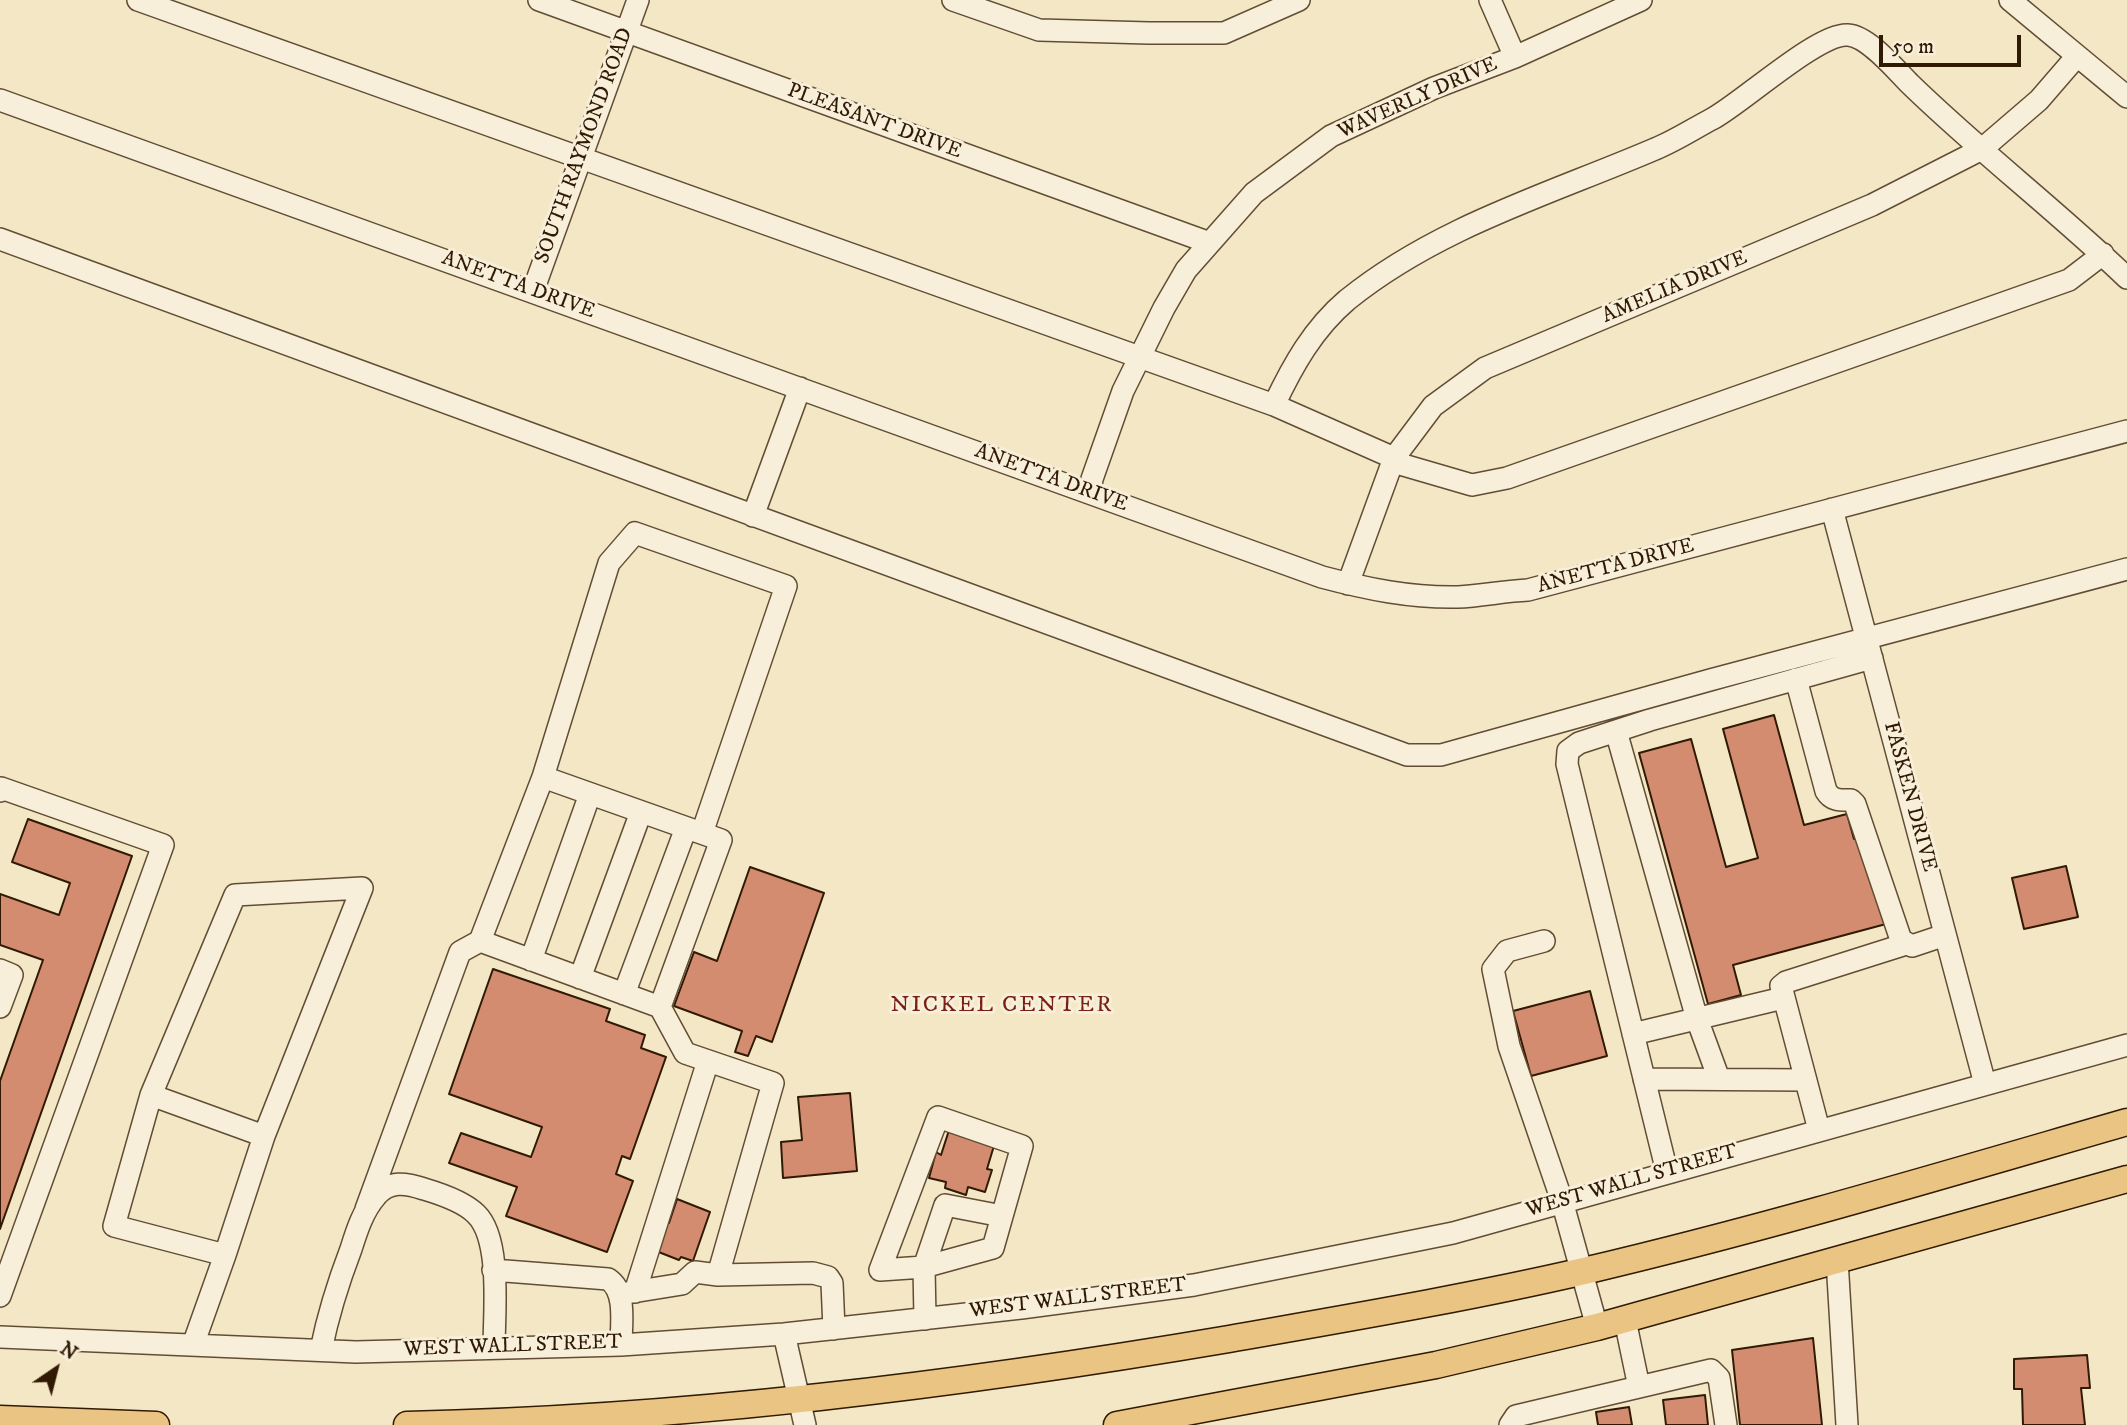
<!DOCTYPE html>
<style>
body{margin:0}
#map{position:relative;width:2127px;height:1425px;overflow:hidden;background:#f3e7c5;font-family:"IM FELL DW Pica",serif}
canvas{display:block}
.north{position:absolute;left:21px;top:1334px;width:70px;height:70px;-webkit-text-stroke:5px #f7efd9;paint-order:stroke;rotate:35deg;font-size:19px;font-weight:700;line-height:28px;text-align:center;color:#311a04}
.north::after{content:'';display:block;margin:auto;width:24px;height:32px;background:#311a04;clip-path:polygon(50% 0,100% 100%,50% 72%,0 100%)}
.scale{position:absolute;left:1879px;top:35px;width:142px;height:32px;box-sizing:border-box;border:4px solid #311a04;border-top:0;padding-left:9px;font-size:21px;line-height:24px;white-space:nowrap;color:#311a04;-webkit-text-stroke:5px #f7efd9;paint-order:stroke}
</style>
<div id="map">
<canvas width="2127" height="1425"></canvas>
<div class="north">N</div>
<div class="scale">50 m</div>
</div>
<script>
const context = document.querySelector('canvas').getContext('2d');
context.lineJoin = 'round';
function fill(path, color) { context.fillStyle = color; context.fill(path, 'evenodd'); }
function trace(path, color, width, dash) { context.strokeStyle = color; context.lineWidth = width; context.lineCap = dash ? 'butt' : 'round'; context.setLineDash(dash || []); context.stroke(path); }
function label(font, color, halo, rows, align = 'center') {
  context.font = font + ' "IM FELL DW Pica",serif'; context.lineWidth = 6; context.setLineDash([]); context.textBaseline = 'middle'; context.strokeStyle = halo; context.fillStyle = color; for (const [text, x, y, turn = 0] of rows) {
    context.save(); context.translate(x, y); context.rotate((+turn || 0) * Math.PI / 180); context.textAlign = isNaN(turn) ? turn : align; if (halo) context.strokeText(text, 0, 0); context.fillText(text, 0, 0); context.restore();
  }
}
const building = new Path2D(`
 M1774,715L1804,825L1847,814L1854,839L1862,836L1886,924L1733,965L1741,995L1708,1004L1639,753L1691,739L1726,867L1758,858L1723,729Z
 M28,819L132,856L0,1229V1081L43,960L0,945V894L59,915L70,883L12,862Z
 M2066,866L2078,917L2024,929L2012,878Z
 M750,867L824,893L772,1042L756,1036L748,1056L735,1052L742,1031L674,1006L694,952L717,961Z
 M493,969L610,1009L606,1021L645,1035L641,1048L666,1057L630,1159L622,1156L616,1174L633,1181L607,1252L506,1216L517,1187L449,1163L461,1133L531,1157L542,1127L449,1094Z
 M1590,991L1607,1056L1531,1076L1513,1011Z
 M850,1093L857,1171L783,1178L781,1142L802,1140L798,1097Z
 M951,1124L996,1139L987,1169L992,1170L985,1192L968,1187L966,1195L945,1188L946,1182L929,1178L936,1152L941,1155Z
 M677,1199L710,1212L693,1261L681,1257L679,1260L656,1251L665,1222L669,1223Z
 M1813,1338L1822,1425H1740L1732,1350Z
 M2087,1355L2090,1388H2081L2085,1425H2023L2022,1389H2014V1359Z
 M1705,1395L1708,1425H1666L1663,1400Z
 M1629,1407L1632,1425H1598L1596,1412Z`);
fill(building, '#d38c70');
trace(building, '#311a04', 2);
const minor = new Path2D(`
 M138,0L1274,405L1394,458
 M539,0L1210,243
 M953,0L1039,30L1149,33H1224L1299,0
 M1490,0L1515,57
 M2010,0L2127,97
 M0,100L1322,577C1367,589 1411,598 1458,597C1482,596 1504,591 1528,590L2127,431
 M0,239L1407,755H1441L1710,680L2127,569
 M533,291L638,0
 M1274,405C1293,365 1313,329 1347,300C1437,227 1550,194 1655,149C1675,141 1693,129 1712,119C1742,103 1819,32 1848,35C1868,36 1896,70 1910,84C1980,152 2057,211 2127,278
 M1393,462L1472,485L1507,478L2069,280L2103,254
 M1090,493L1092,479L1123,391L1164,308L1186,270L1254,193L1331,136L1434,88L1515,57L1641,0
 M1832,509L1985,1084
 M753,516L800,388
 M1348,584L1394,458L1433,406L1485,368L1872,205L1982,149L2039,100L2077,56
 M1796,679L1826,791C1832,801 1840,800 1851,800L1855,804L1901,940L1912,946L1945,935
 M1616,731L1697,1019L1719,1079
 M543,777L609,563L635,533L786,586L702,833
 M0,791L1,788L163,845L0,1296
 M1544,941L1507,951L1493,969L1509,1046L1562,1201L1597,1327
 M531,960L590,794
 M0,970L12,975L0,1007
 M580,978L641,812
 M624,994L686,828
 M660,1007L685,1053L773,1083L718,1275
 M1633,1034L1783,998
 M1644,1079L1805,1080
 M151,1095L264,1136
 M1819,1130L1781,986L1786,982L1906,944
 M1667,1172L1567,764L1568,751L1579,743L1650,720L1872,658
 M366,1209L460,952L480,941L543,777L721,840L660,1007L480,941
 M1837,1260L1847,1425
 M493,1270L608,1279C627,1291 621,1325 621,1345
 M635,1292L708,1061
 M620,1294L682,1284L695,1272L718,1275L813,1273L828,1277L832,1283L834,1329
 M925,1319L924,1267L993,1248L1022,1146L938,1117L880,1270L924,1267L945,1205L1002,1216
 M1625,1320L1639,1387
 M784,1334L805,1425
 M0,1337L356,1352L621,1345L784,1334L1021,1308L1194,1285L1453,1233L2127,1045
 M193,1345L225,1255L264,1136L362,888L235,895L151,1095L114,1226L225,1255
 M321,1350C328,1315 338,1283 351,1249C357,1230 363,1211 376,1196C389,1180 406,1183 424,1189C441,1194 464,1202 476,1214C502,1239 494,1314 494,1348
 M1510,1425L1516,1416L1711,1370L1719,1378L1726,1425`);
const major = new Path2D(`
 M0,1419L156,1425
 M407,1425C683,1419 957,1385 1229,1339C1348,1318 1467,1298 1584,1271C1767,1228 1947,1174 2127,1122
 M1117,1425L1436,1365L1597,1327L2127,1179`);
trace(minor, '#624d34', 24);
trace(major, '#311a04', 29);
trace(minor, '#f7efd9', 21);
trace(major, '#eac482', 26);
label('21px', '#311a04', '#f7efd9', [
 ["WAVERLY DRIVE",1418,99,-24],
 ["PLEASANT DRIVE",874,122,20],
 ["SOUTH RAYMOND ROAD",585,146,-70],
 ["ANETTA DRIVE",518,286,20],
 ["AMELIA DRIVE",1675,288,-23],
 ["ANETTA DRIVE",1051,479,20],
 ["ANETTA DRIVE",1616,567,-15],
 ["FASKEN DRIVE",1909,797,75],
 ["WEST WALL STREET",1632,1182,-16],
 ["WEST WALL STREET",1078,1299,-7],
 ["WEST WALL STREET",513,1347,-2]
]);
context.letterSpacing = '2px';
label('23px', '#7a1f14', '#f7efd9', [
 ["NICKEL CENTER",1002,1006]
]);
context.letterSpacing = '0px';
</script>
